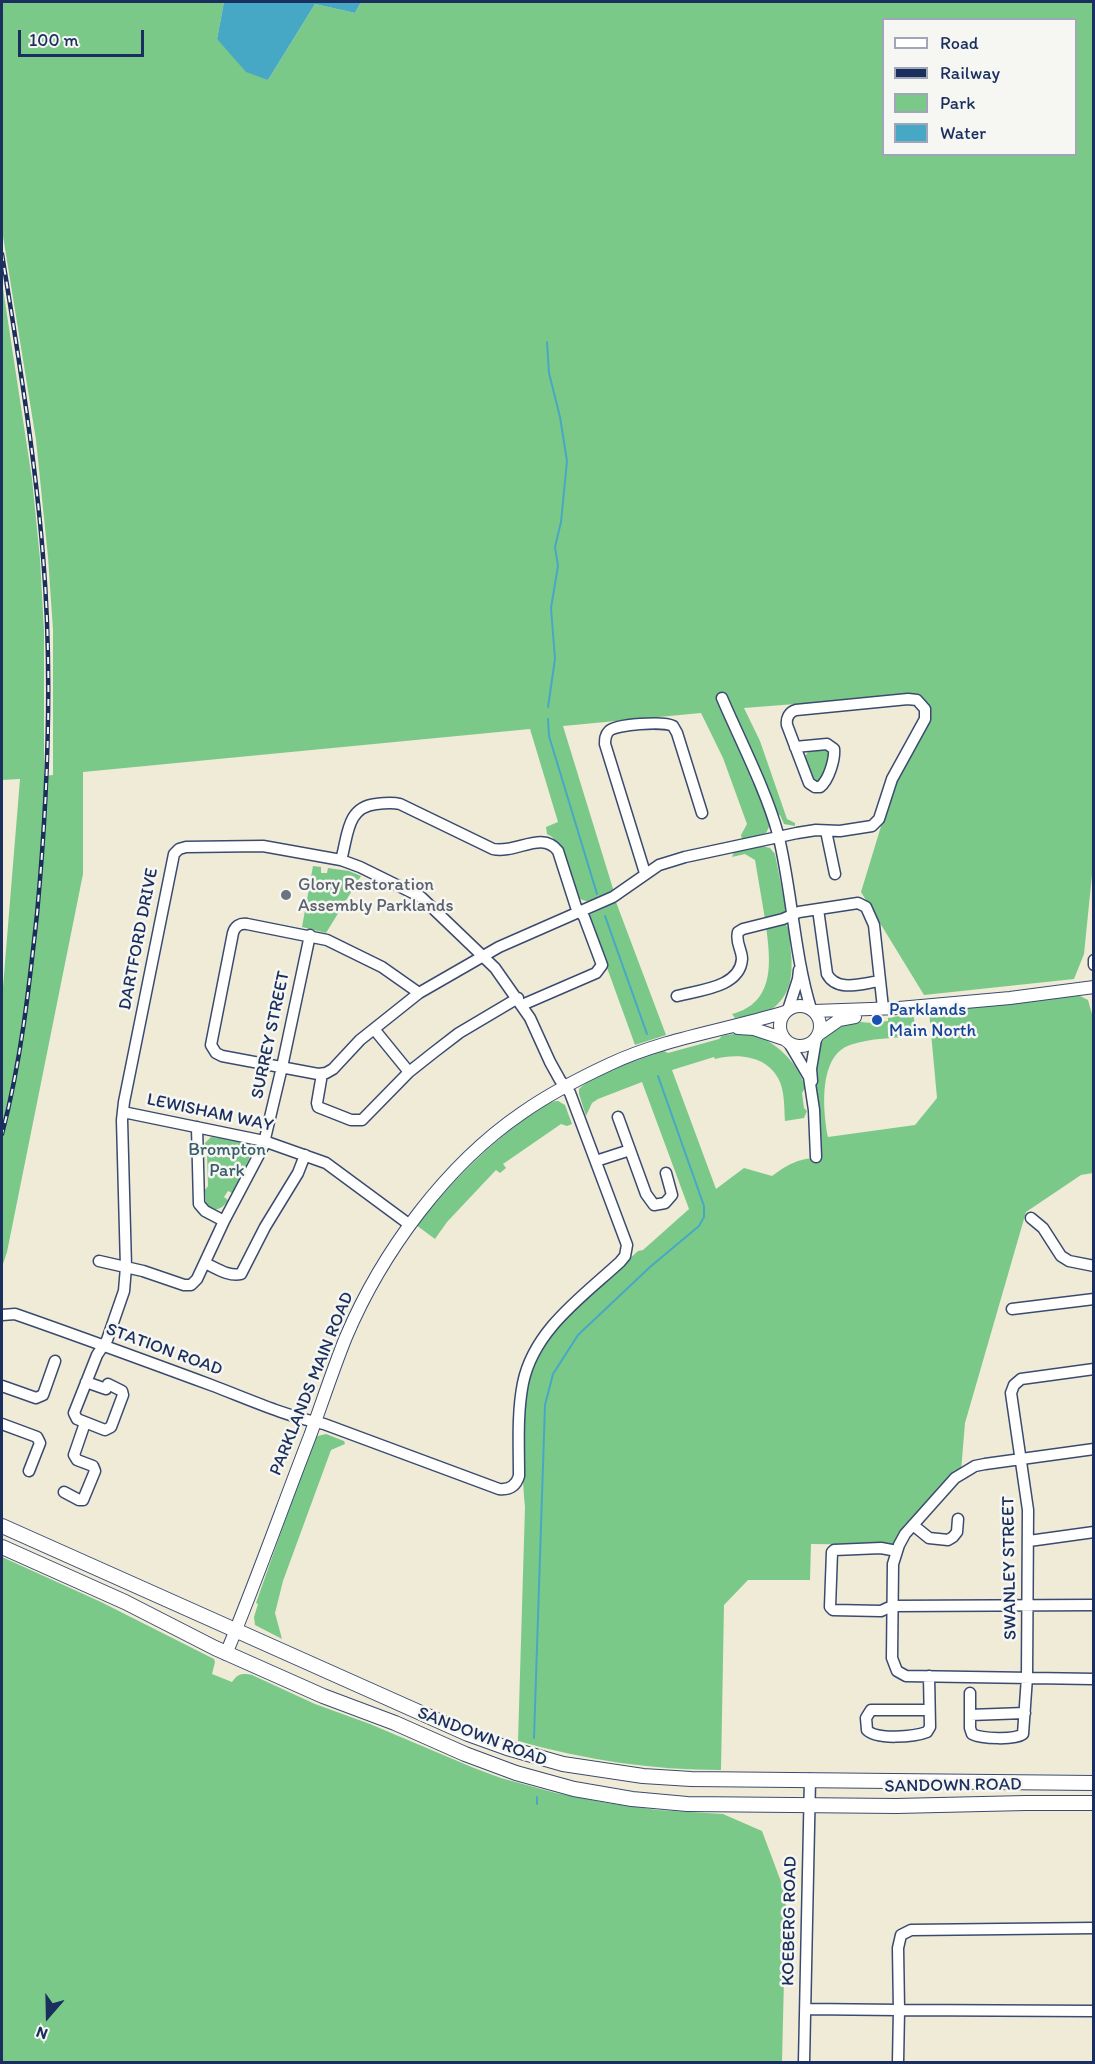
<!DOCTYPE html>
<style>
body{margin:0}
#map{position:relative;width:1095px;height:2064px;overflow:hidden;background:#efebd7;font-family:Itim,sans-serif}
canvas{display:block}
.frame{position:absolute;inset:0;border:3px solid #1b2f5e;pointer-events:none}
.legend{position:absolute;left:882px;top:18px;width:195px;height:138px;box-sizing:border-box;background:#f6f6f2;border:2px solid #9ea6b7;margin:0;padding:8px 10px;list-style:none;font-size:18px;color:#1b2f5e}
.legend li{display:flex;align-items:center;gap:12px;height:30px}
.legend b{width:30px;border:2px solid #9ea6b7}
.north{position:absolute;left:18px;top:1986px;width:60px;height:60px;-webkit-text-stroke:4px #f6f6f2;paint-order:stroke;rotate:200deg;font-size:16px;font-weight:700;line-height:24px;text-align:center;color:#1b2f5e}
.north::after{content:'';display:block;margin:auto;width:21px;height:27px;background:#1b2f5e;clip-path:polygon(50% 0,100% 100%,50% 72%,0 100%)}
.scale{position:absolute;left:18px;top:30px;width:126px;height:27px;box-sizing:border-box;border:3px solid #1b2f5e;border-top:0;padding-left:8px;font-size:18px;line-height:21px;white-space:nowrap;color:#1b2f5e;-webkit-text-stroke:4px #f6f6f2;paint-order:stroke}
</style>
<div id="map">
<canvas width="1095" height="2064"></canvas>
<div class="frame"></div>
<ul class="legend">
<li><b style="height:8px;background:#fff"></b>Road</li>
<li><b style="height:8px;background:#1b2f5e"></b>Railway</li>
<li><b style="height:16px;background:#7bc989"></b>Park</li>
<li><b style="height:16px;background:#47a8c6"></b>Water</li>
</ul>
<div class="north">N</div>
<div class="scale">100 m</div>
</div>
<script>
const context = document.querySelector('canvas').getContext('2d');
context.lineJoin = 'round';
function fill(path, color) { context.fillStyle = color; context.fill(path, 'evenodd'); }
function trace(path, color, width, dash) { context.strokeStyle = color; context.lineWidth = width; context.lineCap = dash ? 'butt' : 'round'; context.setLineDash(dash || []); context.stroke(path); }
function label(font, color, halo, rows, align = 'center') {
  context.font = font + ' Itim,sans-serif'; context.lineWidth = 5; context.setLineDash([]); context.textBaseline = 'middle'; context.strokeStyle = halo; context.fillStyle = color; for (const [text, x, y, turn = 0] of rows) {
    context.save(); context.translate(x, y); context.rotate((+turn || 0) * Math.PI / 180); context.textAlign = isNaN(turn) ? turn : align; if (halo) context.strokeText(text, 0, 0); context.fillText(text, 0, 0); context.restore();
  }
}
fill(new Path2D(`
 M2,2H224L217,39L268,80L315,4L355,13L361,2H1093L1094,855L1084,954L1074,979L924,995L861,892L896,777L929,707C926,699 920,696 911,695L744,708L760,741L787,819L795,823V826L784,824L780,815L769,818V827L766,833L742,840L741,835L747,824L723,758L701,713L563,726L614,892C602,897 589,907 578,897C572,879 565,841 547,834L546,827L558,822L530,729L83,772V874L7,1252L2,1267V999L20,779L2,780V282L32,479L40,559L44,631V776L53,775V630L48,557L36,440L2,230ZM884,20H1076V154H884Z
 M824,750L828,751L829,755L821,779L817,781L812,777L805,756L809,751Z
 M762,846L770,848L775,854L786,910L785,913L765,919L755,860L745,854L732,857L734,852Z
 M313,866L321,867V873H327L328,868L349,871L361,876L326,933L302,927Z
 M616,902L666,1035L635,1045L589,918V915Z
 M783,923C791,927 790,936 790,944C793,968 794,993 772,1009C763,1016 746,1016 735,1018L732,1014C775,1003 771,962 766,927Z
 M1078,995L1088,1000L1094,1021L1093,1173L1081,1175L1026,1212L965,1423L961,1471L894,1545L811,1544L810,1580H748L724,1605L721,1770C652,1770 585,1760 518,1741L525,1507C521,1460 518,1391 541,1349C550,1330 569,1315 584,1301C602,1284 620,1267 638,1251L643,1250L689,1209L642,1082L598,1099L592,1103L586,1116L579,1094V1089C595,1073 642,1059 664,1051L668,1053L719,1039L722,1036C731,1034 741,1032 750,1034C774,1039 800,1064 805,1088L802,1093L804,1108L807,1111L804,1118L785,1121C784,1108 785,1090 778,1078C766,1056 738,1053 715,1059L714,1057L672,1070L716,1189L744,1168L772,1176C790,1163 798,1159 820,1157C820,1141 820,1126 819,1110C817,1078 806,1035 847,1023C858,1020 869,1024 878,1023V1022L888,1021V1018L911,1014L914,1018L916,1036C895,1038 870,1038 850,1045C818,1056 823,1111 828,1137L915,1125L937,1098L929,1011Z
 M558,1101L565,1105L572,1124L567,1126L561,1124L503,1164L506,1168L500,1173L496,1170L447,1222L435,1239L416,1225C451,1183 488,1144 533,1113C541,1108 548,1101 558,1101Z
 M211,1137C224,1139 249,1138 252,1153L232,1193L228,1191L224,1197L228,1200C222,1210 214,1213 206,1203L205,1190L208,1186L207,1154L204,1150L205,1143Z
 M326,1434L344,1441L345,1444L331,1450L283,1581L275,1613L282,1639L255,1625L254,1617L258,1604L256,1603L313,1441L318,1436Z
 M2,1557L101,1602L214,1659L215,1662L212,1674L232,1682C238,1674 241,1673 252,1675L315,1704L370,1724L474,1768L501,1778L556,1793L607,1803L658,1810L723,1814L762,1831L786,1895L782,2062H2Z`), '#7bc989');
fill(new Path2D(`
 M224,2H361L355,13L315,4L268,80L246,72L217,39Z`), '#47a8c6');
trace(new Path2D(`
 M547,342L549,373L560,417L567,461L561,522L555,547L558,566L551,608L555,659L548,707
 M548,719L549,736L597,894
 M605,916L647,1034
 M534,1738L545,1405L553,1374L578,1335L650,1267L699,1226L704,1217V1206L658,1076
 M537,1804V1797`), '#47a8c6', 2);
const minor = new Path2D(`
 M722,698C740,740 766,790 778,834C792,890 794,954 811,1009
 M826,831L835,874
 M341,860C348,837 346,807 376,804C384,803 392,802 400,804L493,849C516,854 542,830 558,851L576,907L584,917L602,965L596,973L522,1005
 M645,873L605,744C605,739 605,735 609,731C616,724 664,721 673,726L677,733L702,813
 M818,909L827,974C837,993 863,983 880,981
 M1094,960V965
 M419,993L382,967L327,940L247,924C240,923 235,926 233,933L211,1045L216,1053L222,1056L318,1074L326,1073L333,1069L360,1040L419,993L499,947L613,897L659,865L685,857L797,833L816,830L840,831L872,826L879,819L892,779L925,719V709L917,700L908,699L796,710C789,712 786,718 787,725L809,783L815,787H820C829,780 835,759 834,749L827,744L795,747
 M677,996C698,990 740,988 742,959C742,950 735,942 738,932L743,929L783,919L799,912L858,903L866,907L874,925L883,1008
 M788,1010L798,979L799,970
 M374,1029L409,1072
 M789,1043L809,1077L814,1110L816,1157
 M322,1074L317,1103L318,1107L351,1120H362L409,1072L433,1053L459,1033L518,998
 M812,1081L811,1069L816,1039
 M123,1112L264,1141L326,1163L410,1225
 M618,1117L646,1194L654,1205L665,1203L672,1195L666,1173
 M197,1127L199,1204L205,1211L224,1221
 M596,1161L630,1150
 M1031,1218L1043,1228L1061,1256L1069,1261L1094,1266
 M99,1261L143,1271L184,1285H191L197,1279L224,1221L263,1147L282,1067L310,935
 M205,1263C216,1268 229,1277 241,1274L265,1227L298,1173L305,1155
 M1012,1309L1094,1299
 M2,1315L15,1314C81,1337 146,1361 211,1385C248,1399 285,1416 324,1424L499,1489C509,1490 516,1486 519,1476C519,1446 517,1413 523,1383C534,1330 582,1297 620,1262L625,1256L627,1245L570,1093L560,1080L550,1062L530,1018L495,968L421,897L360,867L341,860L263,846L186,847L179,849L174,854L124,1102L122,1120L126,1267L124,1291L107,1340L97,1355L74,1413L77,1419L105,1430L111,1427L123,1395L122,1391L108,1384L106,1389L86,1382
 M2,1386L36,1398L43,1395L55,1361
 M2,1424L37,1437L40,1443L29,1471
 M1094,1449L985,1464L975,1466L955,1478L905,1534L899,1545L893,1564L892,1658L897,1671L906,1676L1094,1679
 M64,1492L79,1500H83L95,1471L93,1466L77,1460L74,1455L85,1423
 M913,1525L929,1538L948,1540L953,1537L957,1532L958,1519
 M1029,1541L1094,1532
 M897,1551L881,1548L834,1550L832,1552L830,1607L833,1610L881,1611L892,1606L1094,1605
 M929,1676L930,1727L927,1732C914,1737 876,1740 867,1730L866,1718L871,1710H929
 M970,1693V1728L972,1734C982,1739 1015,1740 1023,1734L1027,1677L1028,1510L1011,1393L1014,1385L1021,1379L1094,1369
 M970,1715L1025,1713
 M806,2009L899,2010L898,1948L901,1935L911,1930L1094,1928
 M804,2062L810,1779
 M898,2062L899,2010L1094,2011`);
const tertiary = new Path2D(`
 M780 1026a20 20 0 1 1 40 0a20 20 0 1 1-40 0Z
 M814,1011L899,1008L1010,998L1094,987
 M738,1028L754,1029L784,1039
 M819,1034L839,1020L855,1017
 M226,1654C256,1582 282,1508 310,1436C322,1403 333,1369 346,1337C382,1252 446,1165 522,1113C549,1094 580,1078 610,1064C666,1038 727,1030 785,1012`);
const secondary = new Path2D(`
 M2,1526L468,1734L507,1748L563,1764L643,1776L691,1779L1094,1783
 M2,1547L125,1602L215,1648L323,1696L395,1723L465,1754L516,1773L574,1789L632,1799L687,1804L896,1806L1026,1803H1094`);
trace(minor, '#3b4b70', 13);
trace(tertiary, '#3b4b70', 14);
trace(secondary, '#3b4b70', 16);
trace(minor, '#fff', 10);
trace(tertiary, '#fff', 12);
trace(secondary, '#fff', 14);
const rail = new Path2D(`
 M2,254C18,354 35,455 43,556C53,675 48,795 37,914C29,988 21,1062 2,1134`);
trace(rail, '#1b2f5e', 4.5);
trace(rail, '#f6f6f2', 2, [7]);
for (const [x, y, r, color] of [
 [286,895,6,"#6b7280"],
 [877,1020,6,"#1a4fb4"]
]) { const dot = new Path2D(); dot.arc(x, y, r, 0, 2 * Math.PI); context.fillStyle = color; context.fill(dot); trace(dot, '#f6f6f2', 2); }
label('18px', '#5b616d', '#f6f6f2', [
 ["Glory Restoration",298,885],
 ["Assembly Parklands",298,906]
], 'left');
label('18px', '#1b2f5e', '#f6f6f2', [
 ["DARTFORD DRIVE",139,939,-79],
 ["SURREY STREET",271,1035,-78],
 ["LEWISHAM WAY",210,1113,12],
 ["STATION ROAD",164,1350,20],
 ["PARKLANDS MAIN ROAD",312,1384,-68],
 ["SWANLEY STREET",1010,1568,-91],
 ["SANDOWN ROAD",482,1737,21],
 ["SANDOWN ROAD",953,1786,-1],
 ["KOEBERG ROAD",790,1921,-89]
]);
label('18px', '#164399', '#f6f6f2', [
 ["Parklands",889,1010],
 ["Main North",889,1031]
], 'left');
label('18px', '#385d6b', '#f6f6f2', [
 ["Brompton",227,1150],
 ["Park",227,1171]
]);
</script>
